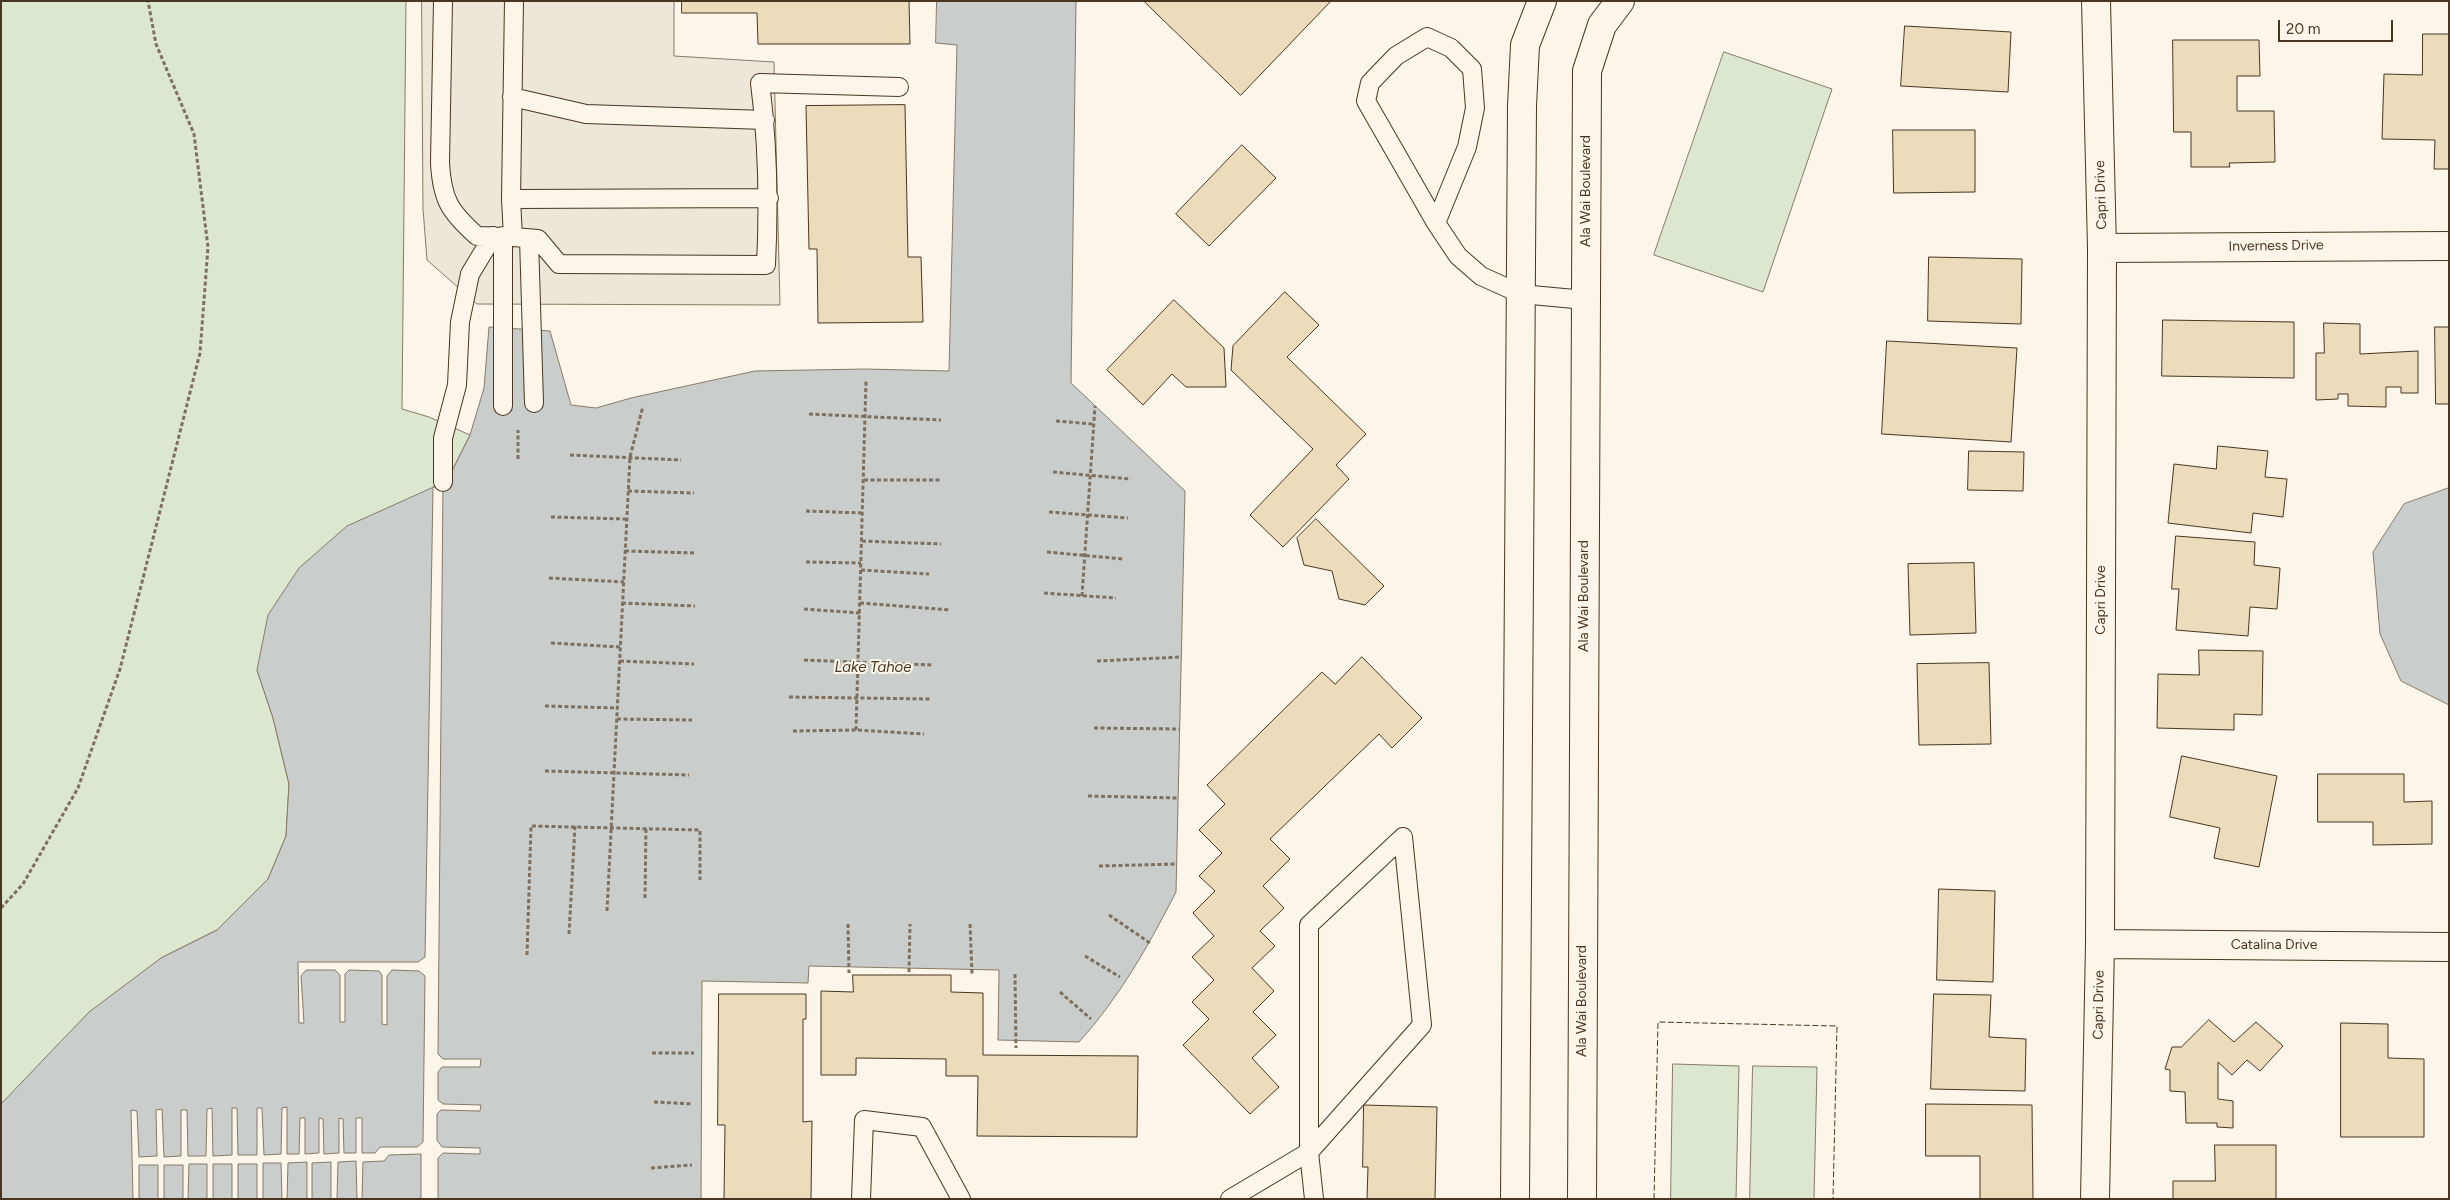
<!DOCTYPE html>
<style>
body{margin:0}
#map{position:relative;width:2450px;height:1200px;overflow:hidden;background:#fbf6e9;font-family:Figtree,sans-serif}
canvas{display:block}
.frame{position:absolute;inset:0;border:2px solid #4a3520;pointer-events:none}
.scale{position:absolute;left:2278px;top:20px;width:115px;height:22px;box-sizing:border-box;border:2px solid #4a3520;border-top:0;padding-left:6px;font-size:15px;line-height:18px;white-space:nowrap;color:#4a3520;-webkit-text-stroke:4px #fbf6e9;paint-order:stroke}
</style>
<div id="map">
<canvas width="2450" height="1200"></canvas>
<div class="frame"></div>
<div class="scale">20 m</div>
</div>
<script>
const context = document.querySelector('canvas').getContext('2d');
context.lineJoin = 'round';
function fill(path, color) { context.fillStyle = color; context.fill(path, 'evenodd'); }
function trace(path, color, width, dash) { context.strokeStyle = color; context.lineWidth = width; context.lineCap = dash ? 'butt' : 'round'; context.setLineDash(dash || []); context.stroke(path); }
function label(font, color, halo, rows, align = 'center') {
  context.font = font + ' Figtree,sans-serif'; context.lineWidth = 4; context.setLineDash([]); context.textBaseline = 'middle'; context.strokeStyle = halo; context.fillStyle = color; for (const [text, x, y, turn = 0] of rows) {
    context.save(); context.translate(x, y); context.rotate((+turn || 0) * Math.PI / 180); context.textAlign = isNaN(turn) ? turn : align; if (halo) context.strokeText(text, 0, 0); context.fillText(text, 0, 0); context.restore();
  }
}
const green = new Path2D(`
 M1,1H406L402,409L429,417L470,435L447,481L403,502L257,670L273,718L289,784L286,836L268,879L217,930L161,958L1,1104Z
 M1724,52L1832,89L1763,292L1654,255Z
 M1673,1064L1739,1066L1736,1199H1671Z
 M1753,1066L1817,1067L1814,1199H1750Z`);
fill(green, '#dce7d0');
trace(green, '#887966', 1);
const parking = new Path2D(`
 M422,1H674V56L774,62L780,305L477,304L427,260L423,209Z`);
fill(parking, '#ede7d9');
trace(parking, '#887966', 1);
const water = new Path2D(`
 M937,1H1076L1071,383L1185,491L1176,892C1149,945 1119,998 1079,1042L998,1040L999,970L809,966L808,983L702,981L701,1199H1V1104L89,1012L161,958L217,930L268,879L286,836L289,784L273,718L257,670L268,615L299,568L347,526L447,481L470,435L484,388L489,327L550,331L571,405L596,408L631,398L755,371L865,369L949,371L957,45L936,43Z
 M2449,488V705L2401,681L2380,634L2373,552L2404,504Z`);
fill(water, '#c9cecd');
trace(water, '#887966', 1);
const pier = new Path2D(`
 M443,482L438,1054L443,1059H481L480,1067H442L438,1072V1100L443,1104L481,1105L480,1111L441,1110L437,1114V1140L442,1147L480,1148V1154L443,1153L438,1158V1199H421V1154L389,1155L384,1161L363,1162L362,1199H357L356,1161L338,1162L337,1199H331V1162L312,1163V1199H307V1162L288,1163L287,1199H282L281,1163H263V1199H257V1164H238V1199H232V1164H213V1199H207V1164H189L188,1199H183V1165H164V1199H158V1165H139V1199H133L131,1110L137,1111L139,1157L157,1156L156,1110L162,1109L164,1157L181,1156V1110H187L188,1156H206L207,1109L212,1108L213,1156L232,1155V1108H237L238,1155H257V1108H262L264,1155L281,1154L282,1108L287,1107V1154H299L300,1118H305V1154L319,1153V1118L323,1119L324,1154L339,1153V1118L343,1119L344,1153H356V1118H362V1153H375L380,1147H417L423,1142L425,976L419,971L392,970L387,976V1025L382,1024V975L379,971L349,970L345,974V1022H340V975L335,970H306L301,976L304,1023H299L298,962H418L425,957L433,488Z`);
fill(pier, '#fbf6e9');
trace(pier, '#887966', 1);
const building = new Path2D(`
 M682,1H909L910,44H758L757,13H682Z
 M1144,1H1331L1241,95Z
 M1905,26L2011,32L2008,92L1901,86Z
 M2423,34H2449V169H2434L2435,140L2382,139L2384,74L2422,75Z
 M2173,40H2259L2260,76H2237V111H2274L2275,162L2229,163L2230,167H2191V132H2174Z
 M905,105L908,257H921L923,322L818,323L817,249H809L806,106Z
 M1893,130H1975V192L1894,193Z
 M1242,145L1276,178L1209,246L1176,214Z
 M1929,257L2022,259L2021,324L1928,321Z
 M1285,292L1319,325L1287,357L1366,434L1336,465L1349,479L1283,547L1250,515L1313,449L1231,370L1233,346Z
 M1174,300L1224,348L1226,387H1186L1172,374L1143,405L1107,370Z
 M2163,320L2294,322V378L2162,376Z
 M2324,323L2360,324V354L2418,351V393H2401V387H2386V407L2348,406V394H2338V399L2316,400V353H2324Z
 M2435,327H2449V404H2436Z
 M1887,341L2017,348L2011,442L1882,434Z
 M2218,446L2268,451L2265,477L2287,479L2283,517L2253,513L2251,533L2168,523L2174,464L2216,469Z
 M1969,451L2024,452L2023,491L1968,490Z
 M1316,519L1384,586L1365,605L1339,599L1332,571L1304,565L1297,538Z
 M2176,536L2255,542L2254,565L2280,568L2277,609L2250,607L2248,636L2176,630L2179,589H2172Z
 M1974,563L1976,633L1910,635L1908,564Z
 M2199,650L2263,651L2262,715L2234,714V730L2157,728L2158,674L2199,675Z
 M1362,657L1422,718L1392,748L1379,734L1270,839L1290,859L1263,886L1284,908L1260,931L1275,946L1252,968L1274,991L1253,1012L1276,1035L1252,1058L1279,1087L1250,1114L1183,1045L1209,1019L1192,1002L1214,980L1192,957L1214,936L1193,913L1215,891L1199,876L1222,853L1199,830L1225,804L1207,785L1322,672L1335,684Z
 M1989,663L1991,744L1919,745L1917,664Z
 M2182,756L2277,776L2259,867L2214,858L2220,828L2170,817Z
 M2318,774H2404V802L2432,801V844L2373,845V822H2318Z
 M1939,889L1995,891L1993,982L1937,980Z
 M853,975H951V992L983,993V1055L1138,1056L1137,1137L977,1136L978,1076H946V1059L856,1058V1075H821V991L853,992Z
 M719,994H806V1019H803V1122L812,1121L811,1199H724L725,1125H718Z
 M1934,994L1991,995L1989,1037L2026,1039L2025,1091L1931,1089Z
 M2209,1020L2234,1042L2256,1022L2283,1046L2260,1071L2247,1060L2232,1075L2218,1062V1099L2233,1101V1128L2217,1127V1123H2186L2185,1092L2170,1091V1070L2165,1069L2172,1047H2181Z
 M2341,1023L2388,1024V1058L2424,1059V1137H2341Z
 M1926,1104L2032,1105L2033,1199H1980V1156H1926Z
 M1364,1105L1437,1107L1435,1199H1367L1368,1167H1363Z
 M2215,1145H2276V1199H2173V1181H2215Z`);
fill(building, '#ecdcbc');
trace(building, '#4a3520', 1);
const service = new Path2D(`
 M443,1L440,163C442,200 450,212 477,236L513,237L511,199L514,1
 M512,97L586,114L765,120
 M511,199L769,198
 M1436,223L1467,147L1475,108L1472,69L1451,48L1427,37L1396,56L1370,83L1366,101L1436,223L1458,256L1481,276L1521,294L1585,300
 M513,237L538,239L559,264L766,265C769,204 768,144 760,83L899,87
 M529,239L534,403
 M503,406V236
 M443,482V438L457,385L460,322L470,274L493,236
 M861,1199L864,1120L922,1127L961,1199
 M1230,1199L1309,1152L1422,1025L1403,837L1309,925V1152L1314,1199`);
const minor = new Path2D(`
 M2102,248L2449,246
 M2100,944L2449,947
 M1515,1199L1522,106L1525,45L1542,1
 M1582,1199L1587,71L1602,25L1620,1
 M2095,1199L2100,944L2102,248L2096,1`);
trace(service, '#4a3520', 20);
trace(minor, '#4a3520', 30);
trace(new Path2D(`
 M809,414L941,420
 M1056,421L1093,424
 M570,455L681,460
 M518,459V430
 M1053,472L1131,479
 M864,480H941
 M628,491L694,493
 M806,511L862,513
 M1049,512L1128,518
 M551,517L626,519
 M862,541L941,544
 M625,551L696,553
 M1047,552L1123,559
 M806,562L861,563
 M861,570L929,574
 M549,578L624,582
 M1044,593L1116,598
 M1082,596L1095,406
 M622,603L695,606
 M860,603L950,610
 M804,609L860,613
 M551,643L620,647
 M804,660L932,665
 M620,661L694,664
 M1097,661L1181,657
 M789,697L931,699
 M545,706L617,708
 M617,719L692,720
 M1094,728L1179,729
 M856,730L866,381
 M793,731L856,730L924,734
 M545,771L689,775
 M1088,796L1178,798
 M1099,866L1177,864
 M645,898L646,828
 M1,908L23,884L78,788L120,669L200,353L208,247L194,134L156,44L148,1
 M607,911L630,457L643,406
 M1109,915L1150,943
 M848,924L849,973
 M970,924L972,974
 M569,934L575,826
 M527,955L531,826L700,830V880
 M1085,956L1120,977
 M909,972L910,924
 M1015,974L1016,1048
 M1060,992L1091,1019
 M652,1053H694
 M654,1102L693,1104
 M651,1168L692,1165`), '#7f6f5c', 3, [4, 2.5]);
trace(service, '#fbf6e9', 18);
trace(minor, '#fbf6e9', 28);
trace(new Path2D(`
 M1654,1199L1658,1022L1837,1026L1833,1199`), '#4a3520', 1, [6, 2.5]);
label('14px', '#4a3520', '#fbf6e9', [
 ["Ala Wai Boulevard",1586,191,-90],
 ["Capri Drive",2101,195,-92],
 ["Inverness Drive",2276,246,-1],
 ["Ala Wai Boulevard",1584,596,-90],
 ["Capri Drive",2101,600,-90],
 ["Catalina Drive",2274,945],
 ["Ala Wai Boulevard",1582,1001,-90],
 ["Capri Drive",2099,1005,-89]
]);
label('italic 15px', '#4a3520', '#fbf6e9', [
 ["Lake Tahoe",873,668]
]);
</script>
